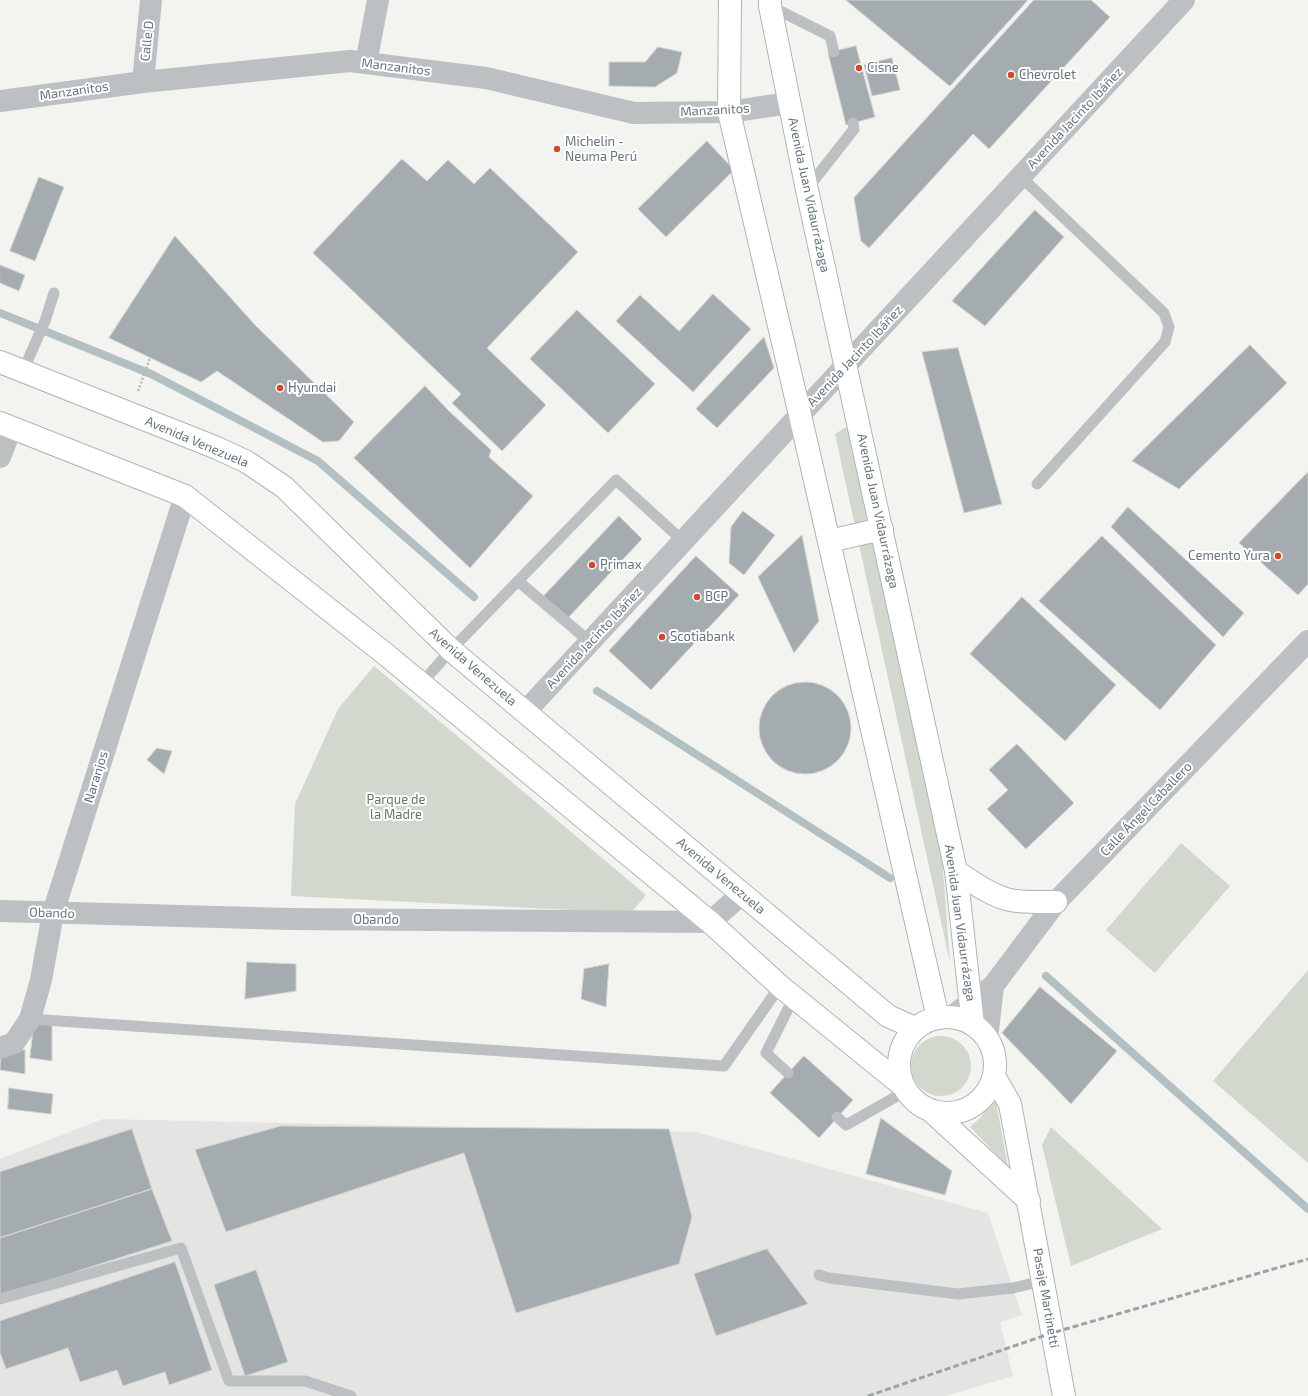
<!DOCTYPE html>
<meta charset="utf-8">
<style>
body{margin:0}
canvas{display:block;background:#f3f3ef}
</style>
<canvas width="1308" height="1396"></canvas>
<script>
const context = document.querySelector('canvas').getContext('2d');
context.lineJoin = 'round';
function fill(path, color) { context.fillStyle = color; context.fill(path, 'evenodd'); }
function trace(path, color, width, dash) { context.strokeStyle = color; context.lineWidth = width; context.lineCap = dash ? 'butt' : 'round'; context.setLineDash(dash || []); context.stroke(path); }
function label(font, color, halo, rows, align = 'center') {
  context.font = font + ' "Exo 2",sans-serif'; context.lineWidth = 4; context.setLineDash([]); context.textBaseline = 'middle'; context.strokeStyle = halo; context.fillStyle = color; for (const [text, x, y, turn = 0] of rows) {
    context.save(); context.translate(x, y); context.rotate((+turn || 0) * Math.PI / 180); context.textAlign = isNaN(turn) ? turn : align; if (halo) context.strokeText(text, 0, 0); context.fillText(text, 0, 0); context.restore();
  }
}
fill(new Path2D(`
 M103,1119L696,1132L988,1213L1022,1315L1000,1322L1013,1376L946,1396H0V1159Z`), '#e4e5e3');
fill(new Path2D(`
 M849,425L942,856L950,963L835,434Z
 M374,666L646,895L631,913L291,896L295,804L338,709Z
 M1181,843L1230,886L1155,973L1106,930Z
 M1308,970V1163L1213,1081Z
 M911 1066a30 30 0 1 1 60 0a30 30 0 1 1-60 0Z
 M995,1096L1008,1167L970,1127L981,1117Z
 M1051,1127L1162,1229L1071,1266L1042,1145Z`), '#d3d8cf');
trace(new Path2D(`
 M0,313L151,374L318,461L474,597
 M597,691L890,878
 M1046,976L1308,1209`), '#b3c0c3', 8);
const building = new Path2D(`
 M846,0H1028L950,86Z
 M1034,0H1091L1110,17L989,149L973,134L869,248L861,241L854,198Z
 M856,46L875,117L846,125L828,53Z
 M658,47L682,52L677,73L655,87L609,86V62H645Z
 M892,58L900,90L872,96L864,65Z
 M707,141L734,170L666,237L638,209Z
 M402,159L427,181L448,160L474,184L490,168L578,252L487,348L546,405L502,451L452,403L461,394L313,253Z
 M39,177L64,187L35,261L10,251Z
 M1035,210L1064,237L985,326L952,301Z
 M175,236L255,325L354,422L339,441L323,442L217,371L201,382L109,338Z
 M0,265L25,275L19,291L0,283Z
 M713,294L751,329L693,392L616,321L640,295L679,331Z
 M577,310L655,384L608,433L530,359Z
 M764,337L774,368L717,428L696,409Z
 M1250,345L1287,383L1179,489L1132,461Z
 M958,348L1002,504L964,513L922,352Z
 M425,386L449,411L491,450L489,457L533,496L470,568L354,458Z
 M1308,472V584L1298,595L1239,543Z
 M1128,507L1244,613L1223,637L1111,527Z
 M743,511L775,535L744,575L729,563L731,527Z
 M619,516L642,539L566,620L542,598Z
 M802,535L819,621L794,653L758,577Z
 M1102,536L1216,645L1160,710L1039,601Z
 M696,556L739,595L651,690L609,651Z
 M1022,597L1116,685L1065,741L970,654Z
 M759 728a46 46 0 1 1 92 0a46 46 0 1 1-92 0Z
 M1017,744L1074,803L1026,849L987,809L1008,790L989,770Z
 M157,748L172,751L164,774L147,760Z
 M247,962L296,964V991L245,999Z
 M609,964L606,1007L581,999L584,969Z
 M1040,987L1117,1051L1071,1104L1002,1033Z
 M34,1024H52V1061L30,1058Z
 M25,1050V1074L0,1070L1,1052Z
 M804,1056L853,1100L819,1138L770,1093Z
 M9,1088L53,1094L51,1114L8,1109Z
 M881,1118L952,1171L945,1195L866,1174Z
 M281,1126L669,1129L692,1217L679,1264L516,1313L464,1153L226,1232L195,1150Z
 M132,1129L152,1189L0,1238V1172Z
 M152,1189L172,1241L0,1296V1238Z
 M767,1249L808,1304L716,1336L694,1274Z
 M175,1262L212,1370L169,1385L165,1372L123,1386L117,1370L80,1382L68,1348L6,1369L0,1353V1321Z
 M256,1270L288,1362L245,1376L214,1285Z`);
fill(building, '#a5acb0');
trace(building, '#d4d4d2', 1);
const secondary = new Path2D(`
 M730,0L729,112L800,415L938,1018
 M770,0V6L807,190L956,871L973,1025
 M829,541L882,529
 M956,871C970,881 989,894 1006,899C1019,903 1042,902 1056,902`);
const primary = new Path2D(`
 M0,362L217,448L247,462L284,487L451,650L888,1016L915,1028
 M0,423L185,496L384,653L710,922L780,986L902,1085
 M899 1065a48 48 0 1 1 96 0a48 48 0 1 1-96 0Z
 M994,1076L1010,1104L1064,1396
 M930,1110L1029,1201`);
trace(secondary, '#afb4b7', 24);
trace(primary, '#b0b4b7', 24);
trace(new Path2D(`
 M138,391L150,358`), '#b6b9bb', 2.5, [2, 2]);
trace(new Path2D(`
 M770,6L830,36L834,52
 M1021,177L1164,313L1169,327L1165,342L1037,484
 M807,189L854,129L853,123
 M23,371L45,321L54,293
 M518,581L590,642
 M421,684L451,650L616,480L683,541
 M30,1019L724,1066L780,986
 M788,1073L766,1053L794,997
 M837,1117L846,1125L906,1091
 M819,1275L829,1278L958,1294L1013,1288L1042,1281
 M0,1299L181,1248L229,1381H305L351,1396`), '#bcc0c3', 11);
trace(new Path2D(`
 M366,63L378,0
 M143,82L151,0
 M0,101L143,82L350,61L486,78L634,113L729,112L789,103
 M0,457L11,428
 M525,712L1184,0
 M0,911L290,919L710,922L742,894
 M951,1017L993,986L1056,902L1308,641
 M987,1039L993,986
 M0,1048L14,1043L30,1019L41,980L53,913L185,496`), '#bcc0c3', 22);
trace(secondary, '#fff', 22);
trace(primary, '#fff', 22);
trace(new Path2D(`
 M868,1396L1052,1333L1308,1259`), '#9ca3a7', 3, [6, 3]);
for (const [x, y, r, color] of [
 [859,68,4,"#d34930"],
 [1011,75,4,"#d34930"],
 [557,149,4,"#d34930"],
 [280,388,4,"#d34930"],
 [1278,556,4,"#d34930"],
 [592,565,4,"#d34930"],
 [697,597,4,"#d34930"],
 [662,637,4,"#d34930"]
]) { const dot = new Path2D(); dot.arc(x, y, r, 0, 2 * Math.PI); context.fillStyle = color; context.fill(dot); trace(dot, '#fff', 1.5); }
label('13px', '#65757e', '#fff', [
 ["Calle D",147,41,-84],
 ["Manzanitos",396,67,7],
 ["Manzanitos",74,91,-8],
 ["Manzanitos",715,110,-3],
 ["Avenida Jacinto Ibáñez",1075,118,-47],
 ["Avenida Juan Vidaurrázaga",809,195,78],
 ["Avenida Jacinto Ibáñez",855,356,-47],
 ["Avenida Venezuela",197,442,23],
 ["Avenida Juan Vidaurrázaga",878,511,78],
 ["Avenida Jacinto Ibáñez",594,638,-47],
 ["Avenida Venezuela",473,667,41],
 ["Naranjos",96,777,-73],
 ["Calle Ángel Caballero",1146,809,-46],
 ["Avenida Venezuela",721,876,40],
 ["Obando",52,913,2],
 ["Obando",376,920],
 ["Avenida Juan Vidaurrázaga",960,923,82],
 ["Pasaje Martinetti",1046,1298,80]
]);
label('13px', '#65757e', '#fff', [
 ["Cisne",867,68],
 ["Chevrolet",1019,75],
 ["Michelin -",565,142],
 ["Neuma Perú",565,157],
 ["Hyundai",288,388],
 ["Cemento Yura",1270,556,"right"],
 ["Primax",600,565],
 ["BCP",705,597],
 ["Scotiabank",670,637]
], 'left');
label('13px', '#687663', '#fff', [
 ["Parque de",396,800],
 ["la Madre",396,815]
]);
</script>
